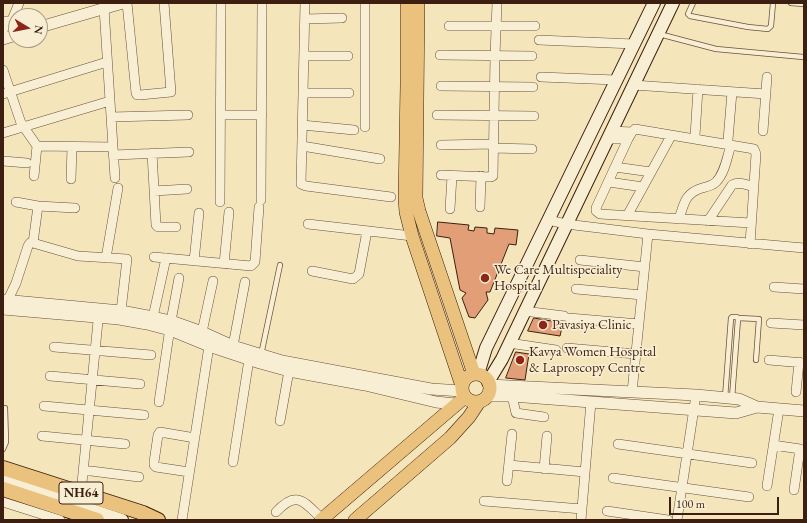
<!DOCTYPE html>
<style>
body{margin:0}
#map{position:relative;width:807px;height:523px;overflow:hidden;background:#f4e5bb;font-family:"EB Garamond",serif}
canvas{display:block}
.frame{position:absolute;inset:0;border:4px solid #3c1f10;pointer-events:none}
.north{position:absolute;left:8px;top:8px;width:40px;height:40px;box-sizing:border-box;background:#f8eed3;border:1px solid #ad9b85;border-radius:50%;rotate:100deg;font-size:11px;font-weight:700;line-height:16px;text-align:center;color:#3c1f10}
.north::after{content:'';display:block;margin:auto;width:14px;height:18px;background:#8f2418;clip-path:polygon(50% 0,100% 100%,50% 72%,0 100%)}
.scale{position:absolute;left:669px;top:497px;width:110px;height:18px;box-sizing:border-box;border:2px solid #3c1f10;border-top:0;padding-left:5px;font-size:12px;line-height:14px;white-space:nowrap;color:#3c1f10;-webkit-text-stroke:3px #f8eed3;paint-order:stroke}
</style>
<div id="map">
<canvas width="807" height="523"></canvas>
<div class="frame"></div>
<div class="north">N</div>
<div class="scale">100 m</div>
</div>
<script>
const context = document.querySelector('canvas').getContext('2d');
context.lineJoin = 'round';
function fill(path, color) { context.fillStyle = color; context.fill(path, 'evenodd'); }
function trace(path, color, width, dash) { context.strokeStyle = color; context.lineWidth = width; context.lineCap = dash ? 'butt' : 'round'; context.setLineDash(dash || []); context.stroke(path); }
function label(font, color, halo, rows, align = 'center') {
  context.font = font + ' "EB Garamond",serif'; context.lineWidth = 3; context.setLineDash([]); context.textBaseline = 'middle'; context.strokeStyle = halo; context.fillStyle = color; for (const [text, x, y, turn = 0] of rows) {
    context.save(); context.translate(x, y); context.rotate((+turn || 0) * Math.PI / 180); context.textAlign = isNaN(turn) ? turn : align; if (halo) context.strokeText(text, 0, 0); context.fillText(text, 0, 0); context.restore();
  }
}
const building = new Path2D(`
 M438,222L469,225L468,230L474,231L475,227L487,228V233L494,234L495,228L518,230L516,245L509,244L490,292H486L488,300L475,318L469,317L462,298L466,293L460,290L450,238L437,236Z
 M534,318L563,323L560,336L528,331Z
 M516,352L529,354L525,380L506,378Z`);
fill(building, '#e29f77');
trace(building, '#3c1f10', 1);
const service = new Path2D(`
 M693,3L688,14L690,16L748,27L768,29L771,26L773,3
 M791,3L804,4
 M659,34L716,49L803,57
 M738,318L759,319L756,360
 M261,355L280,265
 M725,398L731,318L732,317H737L738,319L732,398
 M3,449L6,442L5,408`);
const minor = new Path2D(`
 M127,3L136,93L137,95H140L171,92L164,3
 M305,3L301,184L306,186L391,197
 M104,8L115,178
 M305,19L342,18
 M449,26H535
 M3,32L5,21H9L12,20L19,3
 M539,40L634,44
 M440,55L532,56
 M304,56H348
 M3,70L21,123L37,146L113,147
 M541,77L616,80
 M633,85L766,94
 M441,86L533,87
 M303,93H349
 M3,94L107,62
 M220,115H262
 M437,115L534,116
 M111,117L188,115
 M302,125L354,130
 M365,127V3
 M611,131L632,132
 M763,131L767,77
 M3,133L110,101
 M695,136L698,89
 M608,139H628
 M728,140L732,92
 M441,145L493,144
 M302,146L380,159
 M493,148L532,149
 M152,153L156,225L158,227H176
 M113,155L189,152
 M3,161L27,163
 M615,167L651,172
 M441,175L491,177L493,176L495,56L497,3
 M34,176L37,146
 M71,179L72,147
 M609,182L643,187
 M154,191L187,189
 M261,200L262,3
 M16,202L38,206L33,243
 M220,202L221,3
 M38,206L75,208
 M480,207L481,176
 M450,209L452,176
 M627,216L671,136
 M679,219C684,204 685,193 702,188C706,187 712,186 716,182C725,173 727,157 731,145
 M548,220L566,224L648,234L804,248
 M708,221L732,185C739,181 747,185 754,187
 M308,224L412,236
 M750,244L756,154L754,149L635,129L632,132L628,139L596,208V211L600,214L751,223
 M154,257L251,266L255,262L259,207
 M106,258L118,188
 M580,260L645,267
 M194,261L199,213
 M224,264L229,212
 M312,271L353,279L359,274L367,231
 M774,287L804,289
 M576,289L642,295
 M5,306L16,283L28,246L30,243H33L78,256L127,259L121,311
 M524,311L564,316
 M153,317L166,258
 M569,318L639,324
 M771,323L804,325
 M202,332L213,281
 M509,343L556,350
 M233,346L245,282
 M54,347L151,355
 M567,348L636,354
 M769,360L804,363
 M50,376L140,384
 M632,392L648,234
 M796,392L799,362
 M512,396L516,413L544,417
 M159,402L171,321L179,278
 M44,406L144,415
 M280,421L290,365
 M42,436L125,444
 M618,444L752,463
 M773,445L800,449L794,490
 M233,462L250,353
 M509,465L585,472
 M544,469L547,436
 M83,470L139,477
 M189,472L156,467L154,465V462L158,435L160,432L195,438
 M613,478L749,497
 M507,481L512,434
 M767,486L779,409
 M81,493L99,311
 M484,501L582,509
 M3,502L60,520
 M607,511L668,520
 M276,512C297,489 304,502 322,519
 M182,520L209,346
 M581,520L591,402
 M677,520L696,395`);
const tertiary = new Path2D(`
 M40,27L123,3
 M3,39L16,35
 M3,300L121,311L153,317L171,321L202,332L233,346L282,361L431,389L462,391
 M3,309L119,319L147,324L170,330L209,346L260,363L289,371L365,385L436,402L455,404
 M489,385L696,395L739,399L757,407L804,411
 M487,396H512L736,413L757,407`);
const secondary = new Path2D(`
 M478,374L486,348L654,3
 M488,382L502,359L673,3
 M3,477L14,484L122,520`);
const primary = new Path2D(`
 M407,3V85L405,199L406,212L412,236L462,386
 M418,3L416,198L419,211L474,374
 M462 388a14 14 0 1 1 28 0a14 14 0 1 1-28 0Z
 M321,520L465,397
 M355,520L450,438L469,417L479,402`);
const trunk = new Path2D(`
 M3,468L143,513L158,520
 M3,489L97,520`);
trace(service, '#6a503b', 6);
trace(minor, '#6a503b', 10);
trace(tertiary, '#6a503b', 12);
trace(secondary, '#3c1f10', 14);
trace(primary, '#3c1f10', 14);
trace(trunk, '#3c1f10', 16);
trace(service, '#f8eed3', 4.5);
trace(minor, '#f8eed3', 9);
trace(tertiary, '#f8eed3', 11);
trace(secondary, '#f8eed3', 12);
trace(primary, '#eac27e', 13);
trace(trunk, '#eac27e', 14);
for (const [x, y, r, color] of [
 [485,278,5,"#8f2418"],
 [543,325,5,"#8f2418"],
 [520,360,5,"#8f2418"]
]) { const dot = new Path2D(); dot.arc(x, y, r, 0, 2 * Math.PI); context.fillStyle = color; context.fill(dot); trace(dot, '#f8eed3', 1.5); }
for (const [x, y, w] of [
 [81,493,44]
]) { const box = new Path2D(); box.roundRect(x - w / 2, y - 11, w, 22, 3); context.fillStyle = '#f8eed3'; context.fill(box); trace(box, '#3c1f10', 1); }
label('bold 13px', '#3c1f10', null, [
 ["NH64",81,493]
]);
label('14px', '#3c1f10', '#f8eed3', [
 ["We Care Multispeciality",494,270],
 ["Hospital",494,286],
 ["Pavasiya Clinic",552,325],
 ["Kavya Women Hospital",529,352],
 ["& Laproscopy Centre",529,368]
], 'left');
</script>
